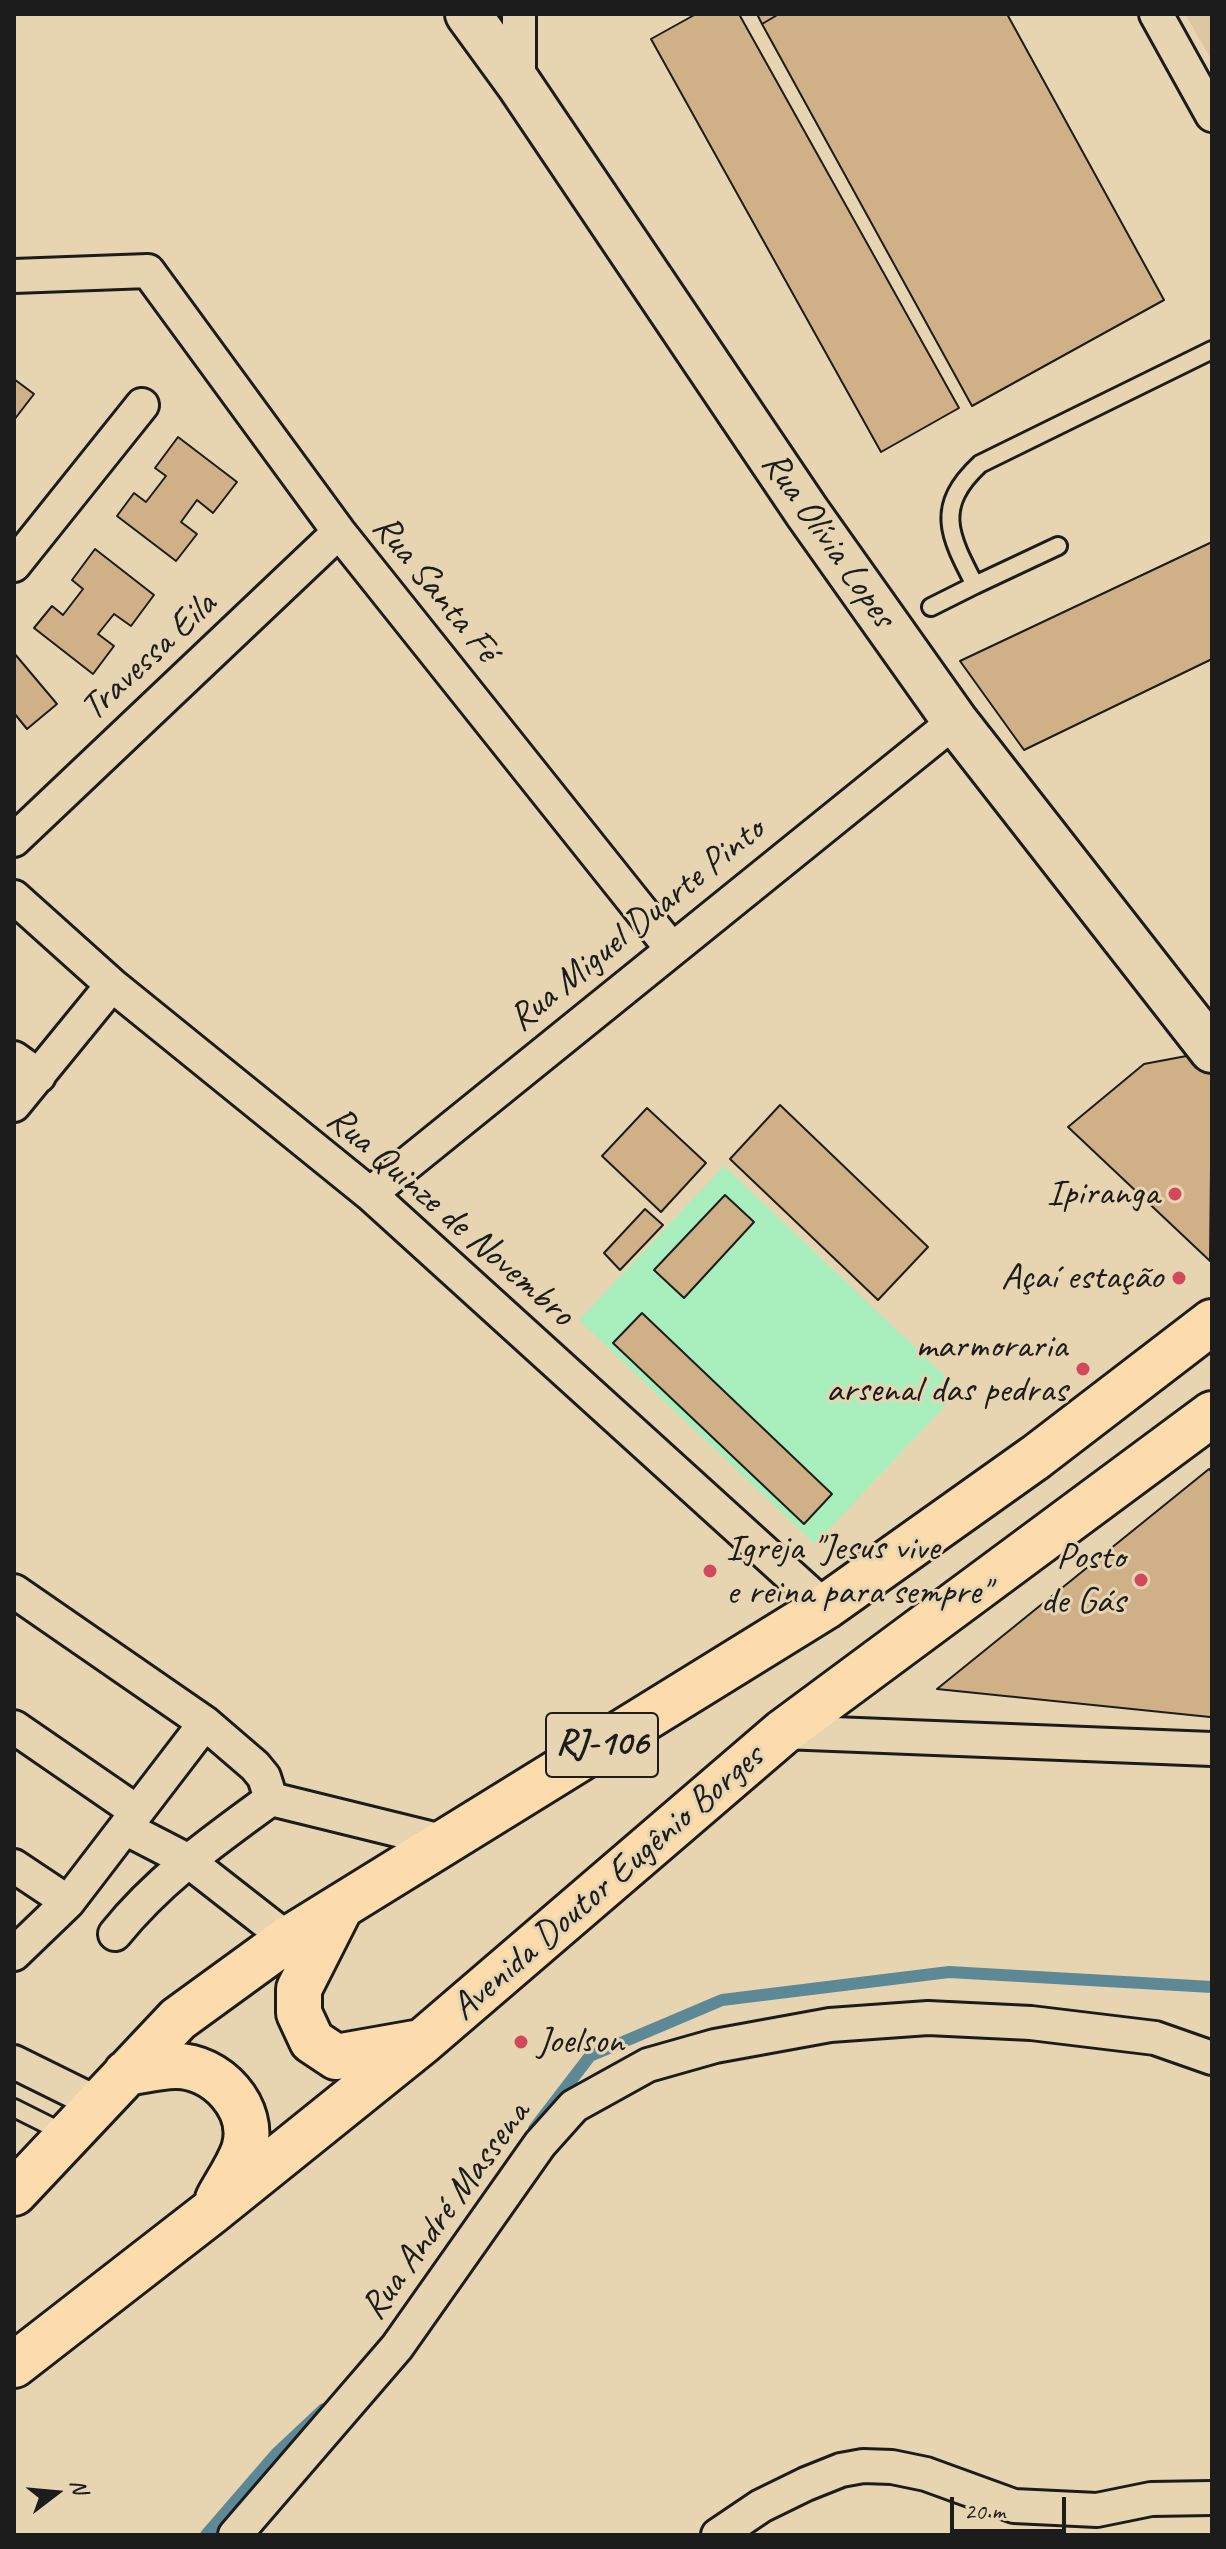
<!DOCTYPE html>
<meta charset="utf-8">
<style>
body{margin:0}
#map{position:relative;width:1226px;height:2549px;overflow:hidden;background:#e7d5b2;font-family:Caveat,sans-serif}
canvas{display:block}
.frame{position:absolute;inset:0;border:16px solid #1c1c1c;pointer-events:none}
.north{position:absolute;left:16px;top:2453px;width:80px;height:80px;-webkit-text-stroke:6px #e7d5b2;paint-order:stroke;rotate:74deg;font-size:22px;font-weight:700;line-height:32px;text-align:center;color:#1c1c1c}
.north::after{content:'';display:block;margin:auto;width:28px;height:36px;background:#1c1c1c;clip-path:polygon(50% 0,100% 100%,50% 72%,0 100%)}
.scale{position:absolute;left:950px;top:2497px;width:116px;height:36px;box-sizing:border-box;border:4px solid #1c1c1c;border-top:0;padding-left:10px;font-size:24px;line-height:28px;white-space:nowrap;color:#1c1c1c;-webkit-text-stroke:6px #e7d5b2;paint-order:stroke}
</style>
<div id="map">
<canvas width="1226" height="2549"></canvas>
<div class="frame"></div>
<div class="north">N</div>
<div class="scale">20 m</div>
</div>
<script>
const context = document.querySelector('canvas').getContext('2d');
context.lineJoin = 'round';
function fill(path, color) { context.fillStyle = color; context.fill(path, 'evenodd'); }
function trace(path, color, width, dash) { context.strokeStyle = color; context.lineWidth = width; context.lineCap = dash ? 'butt' : 'round'; context.setLineDash(dash || []); context.stroke(path); }
function label(font, color, halo, rows, align = 'center') {
  context.font = font + ' Caveat,sans-serif'; context.lineWidth = 6; context.setLineDash([]); context.textBaseline = 'middle'; context.strokeStyle = halo; context.fillStyle = color; for (const [text, x, y, turn = 0] of rows) {
    context.save(); context.translate(x, y); context.rotate((+turn || 0) * Math.PI / 180); context.textAlign = isNaN(turn) ? turn : align; if (halo) context.strokeText(text, 0, 0); context.fillText(text, 0, 0); context.restore();
  }
}
fill(new Path2D(`
 M1185,14H1212V61Z`), '#dcc7a2');
fill(new Path2D(`
 M724,1166L960,1390L815,1544L579,1320Z`), '#a8efbd');
trace(new Path2D(`
 M534,2129L590,2056L722,2000L949,1972L1212,1987
 M206,2535L276,2454L324,2409`), '#5d8997', 12);
const building = new Path2D(`
 M696,14H739L959,408L881,452L651,39Z
 M757,14H779L762,24Z
 M779,14H1007L1164,300L972,406L762,24Z
 M14,379L34,394L14,420Z
 M178,437L237,482L213,513L197,500L181,522L197,534L176,561L117,516L134,493L146,502L166,476L155,468Z
 M1212,542V659L1024,750L960,661Z
 M95,549L154,595L131,626L114,614L98,634L114,646L93,674L34,628L52,606L63,615L83,589L72,580Z
 M14,653L57,704L27,729L14,713Z
 M1197,1054L1212,1073L1210,1261L1068,1127L1144,1064Z
 M780,1105L928,1247L878,1300L730,1159Z
 M647,1108L706,1163L661,1212L602,1156Z
 M725,1195L754,1222L684,1298L654,1270Z
 M645,1209L663,1225L620,1270L604,1253Z
 M642,1313L832,1494L804,1524L613,1343Z
 M1209,1469L1212,1472V1716L1210,1717L937,1689Z`);
fill(building, '#d0b187');
trace(building, '#1c1c1c', 2);
const lane = new Path2D(`
 M1058,546L975,585C949,535 934,507 980,464L1212,350
 M931,607L975,585
 M14,2108L66,2134`);
const street = new Path2D(`
 M1156,14L1212,115
 M519,84V14
 M14,276L148,271L339,532L671,948
 M14,565L142,405
 M14,840L339,532
 M14,897L112,985L370,1194L825,1607
 M14,1058L39,1076
 M14,1105L112,985
 M370,1194L955,721
 M14,1591L205,1723L255,1766L264,1777L271,1799C215,1840 159,1879 115,1934
 M14,1727L136,1811
 M783,1732L1212,1749
 M271,1799L446,1842
 M125,1828L187,1860L288,1939
 M14,1866L68,1902
 M14,1954L68,1902L205,1723
 M14,2062L97,2103
 M235,2535L397,2347L540,2144L574,2106L648,2065L715,2046L830,2025L928,2018L1031,2023L1155,2038L1212,2058
 M718,2535L761,2506L806,2484L841,2470L863,2466L892,2467L926,2474L1014,2506L1097,2510L1151,2499L1212,2498`);
const secondary = new Path2D(`
 M468,14L519,84L807,512L955,721L1212,1050`);
const highway = new Path2D(`
 M340,1908L299,1989V2013L312,2041L336,2057L415,2043
 M126,2073C142,2071 159,2066 175,2066C216,2065 257,2108 244,2150C238,2167 226,2184 218,2199
 M14,2193L178,2019L288,1939L825,1607L1036,1457L1212,1322
 M14,2365L211,2212L422,2042L783,1732L1212,1414`);
trace(lane, '#1c1c1c', 22);
trace(street, '#1c1c1c', 38);
trace(secondary, '#1c1c1c', 50);
trace(highway, '#1c1c1c', 50);
trace(lane, '#e7d5b2', 16);
trace(street, '#e7d5b2', 32);
trace(secondary, '#e7d5b2', 44);
trace(highway, '#fcdcac', 44);
for (const [x, y, r, color] of [
 [1175,1194,8,"#d1495b"],
 [1179,1278,8,"#d1495b"],
 [1083,1369,8,"#d1495b"],
 [710,1571,8,"#d1495b"],
 [1141,1580,8,"#d1495b"],
 [521,2042,8,"#d1495b"]
]) { const dot = new Path2D(); dot.arc(x, y, r, 0, 2 * Math.PI); context.fillStyle = color; context.fill(dot); trace(dot, '#e7d5b2', 3); }
for (const [x, y, w] of [
 [602,1745,112]
]) { const box = new Path2D(); box.roundRect(x - w / 2, y - 32, w, 64, 6); context.fillStyle = '#e7d5b2'; context.fill(box); trace(box, '#1c1c1c', 2); }
label('bold 36px', '#1c1c1c', null, [
 ["RJ-106",602,1745]
]);
label('38px', '#1c1c1c', '#e7d5b2', [
 ["Rua Olívia Lopes",828,540,55],
 ["Rua Santa Fé",435,589,51],
 ["Travessa Eila",149,657,-43],
 ["Rua Miguel Duarte Pinto",637,925,-39],
 ["Rua Quinze de Novembro",450,1217,41],
 ["Avenida Doutor Eugênio Borges",608,1883,-41],
 ["Rua André Massena",446,2211,-54]
]);
label('38px', '#1c1c1c', '#e7d5b2', [
 ["Ipiranga",1159,1194],
 ["Açaí estação",1163,1278],
 ["marmoraria",1067,1347],
 ["arsenal das pedras",1067,1391],
 ["Igreja \"Jesus vive",726,1549,"left"],
 ["e reina para sempre\"",726,1593,"left"],
 ["Posto",1125,1558],
 ["de Gás",1125,1602],
 ["Joelson",537,2042,"left"]
], 'right');
</script>
